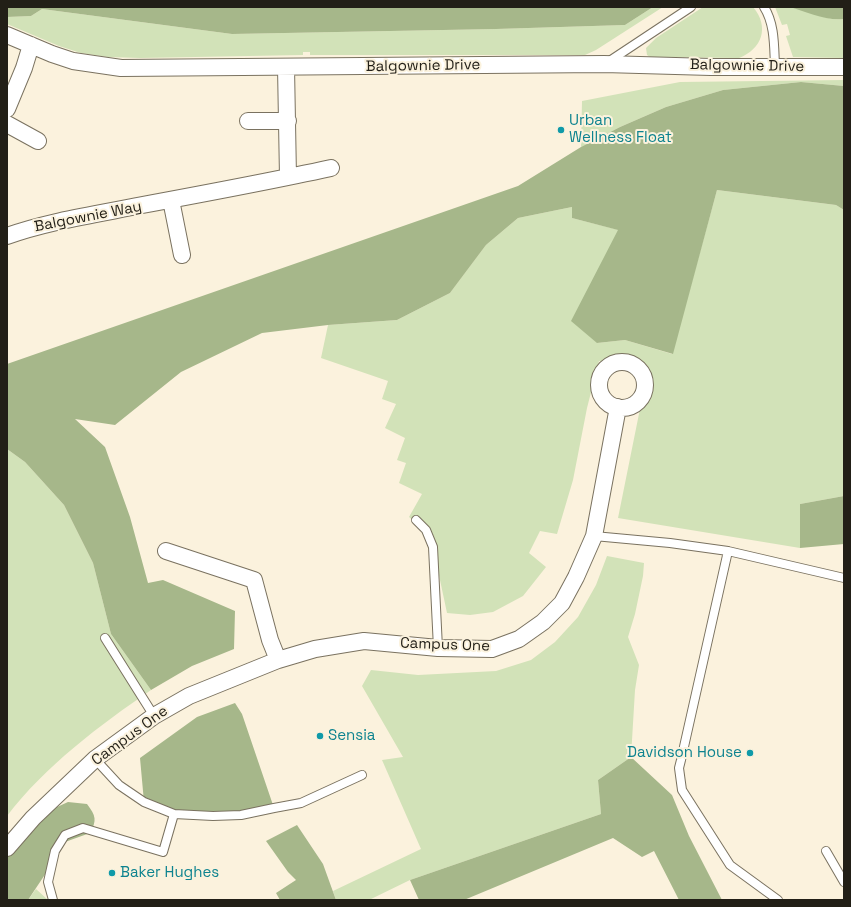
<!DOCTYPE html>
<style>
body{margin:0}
#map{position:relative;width:851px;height:907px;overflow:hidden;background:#fbf2dd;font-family:"Space Grotesk",sans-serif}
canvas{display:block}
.frame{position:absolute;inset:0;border:8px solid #221f17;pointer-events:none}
</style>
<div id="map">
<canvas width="851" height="907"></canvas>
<div class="frame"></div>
</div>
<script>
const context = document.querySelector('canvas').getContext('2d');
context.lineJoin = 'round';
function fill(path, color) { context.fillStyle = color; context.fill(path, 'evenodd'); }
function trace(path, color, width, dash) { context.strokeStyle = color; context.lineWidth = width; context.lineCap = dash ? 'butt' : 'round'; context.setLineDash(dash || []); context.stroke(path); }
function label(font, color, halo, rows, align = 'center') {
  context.font = font + ' "Space Grotesk",sans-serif'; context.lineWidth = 4; context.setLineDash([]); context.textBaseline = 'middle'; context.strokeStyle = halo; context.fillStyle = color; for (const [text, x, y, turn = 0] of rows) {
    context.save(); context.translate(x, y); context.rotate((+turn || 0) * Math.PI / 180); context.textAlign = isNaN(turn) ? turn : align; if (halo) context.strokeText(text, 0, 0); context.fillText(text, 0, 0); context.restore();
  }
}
fill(new Path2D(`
 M653,7H663L596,50L585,55H310V52H303V55L140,58L108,57L81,53L59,46L7,24V17L31,16L42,9L232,34L496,29L625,25Z
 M703,7H753C770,27 762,49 739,58L655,57H650L647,55L646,48L656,38Z
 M775,7C780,7 786,6 791,7C809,11 826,21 844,19V58L793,57L786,36L790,35L787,24L782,25Z
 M844,80V86L801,82L723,90L666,107L620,127L581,147L582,101L680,82Z
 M717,190L836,205L844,210V496L800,504V548L618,518L644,389L638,369L626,363L599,361L587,408L573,480L557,534L540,531L529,553L546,567L523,596L493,612L470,615L447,613L433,547L426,530L409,517L422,494L399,483L406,463L397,460L405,438L385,428L396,404L382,399L388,381L321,358L328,325L397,320L450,293L486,245L518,218L572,207V218L619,230L597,343L625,340L672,354Z
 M7,449L25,462L64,505L93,563L111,634L151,690C100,725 45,766 7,816Z
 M607,556L644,563L643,576L635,614L628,637L639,665L635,690L631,757L598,780L601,814L410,880L369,900H336L333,891L421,849L382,760L403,757L362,686L371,670L418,675L496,671L531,660L555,642L578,617L596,585Z
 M36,889L48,900H28Z`), '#d2e2b8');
fill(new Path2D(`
 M7,7H653L625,25L496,29L232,34L42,9L31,16L7,17Z
 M790,7H844V19C826,21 806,12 790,7Z
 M801,82L844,86V210L836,205L717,190L673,354L625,340L597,343L571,321L618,230L572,218V207L518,218L486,245L450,293L397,320L328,325L262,333L181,372L115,425L75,419L105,447L130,517L148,583L163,580L235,611L234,649L192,666L151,690L111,634L93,563L64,505L25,462L7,449V364L518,186L581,147L620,127L666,107L723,90Z
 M844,496V544L800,548V504Z
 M235,703L242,714L274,808L247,814H174L144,802L140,758L197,717Z
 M631,757L672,795L689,836L722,900H679L654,851L642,857L613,838L464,900H419L410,880L601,814L598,780Z
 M68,802L87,804C96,816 97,820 90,833L65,842L58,855L28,900H7V848L33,818Z
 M297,825L323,864L336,900H280L276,893L296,880L288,872L266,841Z`), '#a6b78a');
const service = new Path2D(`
 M764,7C775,24 774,47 775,66
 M608,62L691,7
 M416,520L426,530L433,547L438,648
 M594,536L670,543L728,551L844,578
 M728,551L681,760L679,768L682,790L730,865L778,900
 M105,638L154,716
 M95,759L119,785L144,802L174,814L213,816L241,815L274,808L301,803L362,775
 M826,851L844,882
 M53,900L48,882L55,851L65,835L83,828L163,852L174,814`);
const minor = new Path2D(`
 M7,35L52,54L73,61L121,68L604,64L711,67H844
 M286,67L288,177
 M7,109L24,68L31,45
 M248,121H288
 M7,124L38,141
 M171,200L182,255
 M7,236C49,221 94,215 137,206C202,194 267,182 331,168
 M599 385a23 23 0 1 1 46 0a23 23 0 1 1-46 0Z
 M166,551L254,580L270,640L278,660
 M7,848L33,818L95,759L154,716L189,696L278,660L315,649L364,641L438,648L492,649L519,639L543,622L562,603L576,577L594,536L618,407`);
trace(service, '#7a7260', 10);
trace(minor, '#7a7260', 18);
trace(service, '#fff', 8);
trace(minor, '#fff', 16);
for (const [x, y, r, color] of [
 [561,130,4,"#0f9aa8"],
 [320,736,4,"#0f9aa8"],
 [750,753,4,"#0f9aa8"],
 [112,873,4,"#0f9aa8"]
]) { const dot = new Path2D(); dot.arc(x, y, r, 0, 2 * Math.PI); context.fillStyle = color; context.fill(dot); trace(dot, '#fbf2dd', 1.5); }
label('15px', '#221f17', '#fbf2dd', [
 ["Balgownie Drive",423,66,-1],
 ["Balgownie Drive",747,66,1],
 ["Balgownie Way",88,217,-11],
 ["Campus One",445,645,2],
 ["Campus One",130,736,-36]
]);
label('15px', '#0d838f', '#fbf2dd', [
 ["Urban",569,121],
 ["Wellness Float",569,138],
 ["Sensia",328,736],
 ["Davidson House",742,753,"right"],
 ["Baker Hughes",120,873]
], 'left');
</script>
